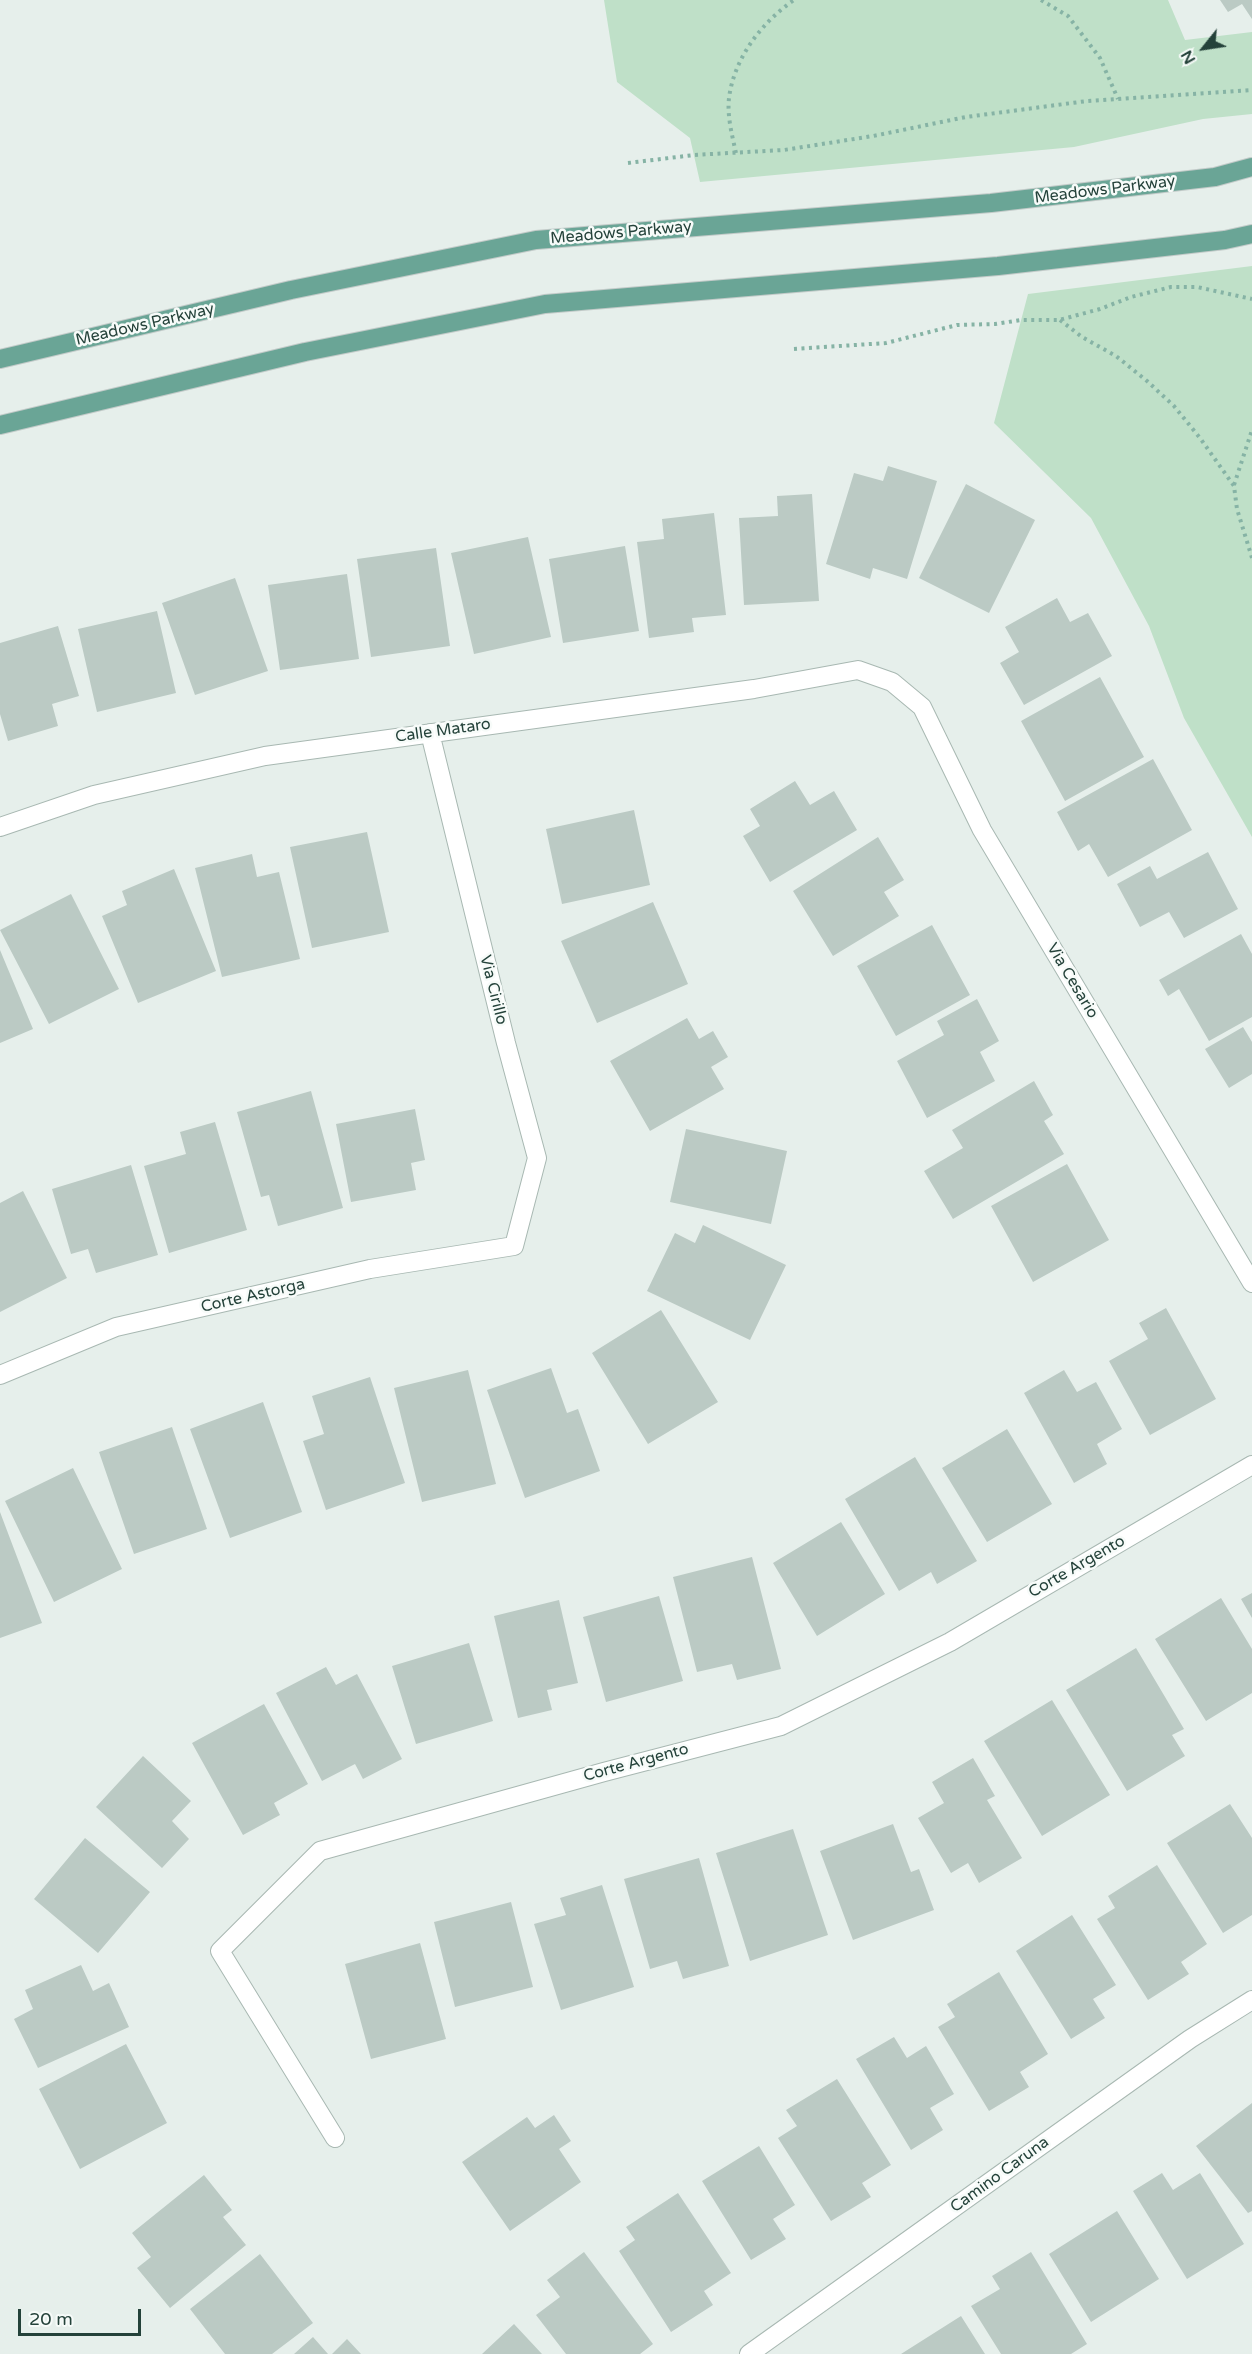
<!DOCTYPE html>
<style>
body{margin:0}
#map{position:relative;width:1252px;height:2354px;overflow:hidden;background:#e6efeb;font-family:"Varela Round",sans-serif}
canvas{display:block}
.north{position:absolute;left:1174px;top:18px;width:60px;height:60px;-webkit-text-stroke:4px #f7fbf9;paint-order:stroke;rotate:240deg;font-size:16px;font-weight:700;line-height:24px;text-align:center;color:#24423a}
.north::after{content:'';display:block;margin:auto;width:21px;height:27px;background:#24423a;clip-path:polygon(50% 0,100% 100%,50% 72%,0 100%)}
.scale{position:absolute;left:18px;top:2309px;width:123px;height:27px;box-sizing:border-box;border:3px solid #24423a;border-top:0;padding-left:8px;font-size:18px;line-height:21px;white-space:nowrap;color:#24423a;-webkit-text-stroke:4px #f7fbf9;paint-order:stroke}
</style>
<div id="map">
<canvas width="1252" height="2354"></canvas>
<div class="north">N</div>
<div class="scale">20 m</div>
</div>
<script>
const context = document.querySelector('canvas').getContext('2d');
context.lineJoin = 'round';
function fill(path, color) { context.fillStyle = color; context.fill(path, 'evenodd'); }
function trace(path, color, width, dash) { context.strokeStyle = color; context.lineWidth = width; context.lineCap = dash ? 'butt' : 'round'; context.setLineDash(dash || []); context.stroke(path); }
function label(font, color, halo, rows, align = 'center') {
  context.font = font + ' "Varela Round",sans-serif'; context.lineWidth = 5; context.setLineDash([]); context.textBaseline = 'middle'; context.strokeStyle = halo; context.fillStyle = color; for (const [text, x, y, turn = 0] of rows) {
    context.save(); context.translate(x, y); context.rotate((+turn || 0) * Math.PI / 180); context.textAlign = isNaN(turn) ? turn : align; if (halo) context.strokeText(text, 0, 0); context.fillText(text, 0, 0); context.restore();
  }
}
fill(new Path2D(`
 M604,0H1168L1185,40L1252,32V114L1203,119L1074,147L700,182L690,138L617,82Z
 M1252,266V837L1184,718L1149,626L1091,518L994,423L1028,294Z`), '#bfe0c8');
fill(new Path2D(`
 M1220,0H1252V19L1242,4L1228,12Z
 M888,466L937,481L907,579L873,568L870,579L826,564L854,473L883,481Z
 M966,484L1035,520L989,613L919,578Z
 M812,494L819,601L744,605L739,518L778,516L777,496Z
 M714,513L726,615L692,618L694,632L649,638L637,542L664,539L662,519Z
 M528,537L551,637L474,654L451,553Z
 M625,546L639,631L563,643L549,559Z
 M436,548L450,646L371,657L357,559Z
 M347,574L359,659L280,670L268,585Z
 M235,578L268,671L195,695L162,603Z
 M1057,598L1070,622L1088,613L1112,656L1024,705L1000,663L1019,652L1005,627Z
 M157,611L176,693L97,712L78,629Z
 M58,626L79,696L52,704L58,726L8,741L0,714V643Z
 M1100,677L1144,757L1065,801L1021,721Z
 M1153,759L1192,830L1108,877L1089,844L1078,851L1057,812Z
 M795,781L810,805L834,791L857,830L770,882L743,836L760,826L750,809Z
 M634,810L650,885L562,904L546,829Z
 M367,832L389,932L312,948L290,847Z
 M878,837L904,880L884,892L899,916L833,956L793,891Z
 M1208,852L1238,909L1184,938L1169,912L1140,927L1117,884L1150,866L1157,879Z
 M252,854L257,877L279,872L300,959L222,977L195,868Z
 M174,869L216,971L138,1003L102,916L127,905L122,891Z
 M71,894L119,989L49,1024L0,930Z
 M653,902L688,984L597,1023L561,941Z
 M932,925L970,995L896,1036L857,966Z
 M1241,934L1252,954V1017L1209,1041L1179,989L1168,996L1159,980Z
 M0,950L33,1029L0,1043Z
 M977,999L999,1041L980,1052L995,1081L927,1118L897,1061L944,1035L937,1021Z
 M687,1018L699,1039L713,1031L728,1057L711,1067L724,1089L650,1131L610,1061Z
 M1243,1027L1252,1042V1074L1229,1088L1205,1049Z
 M1034,1081L1053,1115L1044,1121L1064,1154L953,1219L924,1171L963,1148L952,1130Z
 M311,1091L343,1208L278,1226L269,1195L261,1197L237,1112Z
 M415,1109L425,1160L411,1163L416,1190L351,1202L336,1124Z
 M215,1122L247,1230L169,1253L144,1166L186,1154L180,1132Z
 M686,1129L787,1151L771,1224L670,1202Z
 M1067,1164L1109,1240L1033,1282L991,1206Z
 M131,1165L158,1255L96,1273L88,1249L71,1254L52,1189Z
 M23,1191L67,1278L0,1312V1203Z
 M703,1225L786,1265L750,1340L647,1291L675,1233L695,1243Z
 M1166,1308L1216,1399L1150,1435L1109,1361L1148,1339L1139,1323Z
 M661,1310L718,1402L648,1444L592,1353Z
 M551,1368L567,1413L578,1409L600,1471L525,1498L487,1390Z
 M468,1370L496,1484L422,1502L394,1388Z
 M1064,1370L1077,1392L1096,1382L1122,1429L1097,1444L1107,1464L1074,1483L1024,1393Z
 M370,1377L405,1483L326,1510L303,1441L324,1434L312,1396Z
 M263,1402L302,1512L230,1538L190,1429Z
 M172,1427L207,1529L134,1554L99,1452Z
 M1007,1429L1052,1504L987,1542L942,1468Z
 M915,1457L977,1561L937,1584L931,1572L899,1591L845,1499Z
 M73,1468L122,1569L54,1602L5,1501Z
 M0,1512L42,1623L0,1638Z
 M841,1522L885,1594L817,1636L773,1563Z
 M752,1557L781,1669L737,1680L732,1664L697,1672L673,1577Z
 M1252,1593V1618L1241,1599Z
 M659,1596L683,1681L606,1702L583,1617Z
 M1221,1598L1252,1649V1693L1206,1721L1155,1639Z
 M559,1600L578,1683L547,1690L552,1710L518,1718L494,1616Z
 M469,1643L493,1721L416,1744L392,1666Z
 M1136,1648L1184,1729L1172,1735L1185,1756L1127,1791L1066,1690Z
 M326,1667L336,1685L357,1674L402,1759L363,1779L355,1764L322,1781L276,1693Z
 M1052,1700L1110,1795L1042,1836L984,1741Z
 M264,1704L308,1784L274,1803L280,1815L243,1835L192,1743Z
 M143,1756L191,1801L172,1821L189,1839L162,1868L96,1807Z
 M973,1758L995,1796L987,1800L1022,1858L979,1883L968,1863L951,1873L918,1818L944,1803L932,1782Z
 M1230,1804L1252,1838V1915L1223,1933L1167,1843Z
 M893,1824L911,1872L919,1869L934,1910L853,1940L820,1851Z
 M793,1829L828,1935L750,1961L716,1853Z
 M85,1838L150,1892L98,1953L34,1899Z
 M699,1858L729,1966L683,1979L677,1961L650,1969L624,1879Z
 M1157,1865L1207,1944L1181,1962L1189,1974L1148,2000L1097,1919L1115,1908L1108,1896Z
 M602,1885L634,1987L561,2010L534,1924L566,1915L560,1898Z
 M511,1902L533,1987L455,2007L434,1922Z
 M1072,1915L1116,1985L1093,1999L1105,2018L1071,2039L1016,1951Z
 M420,1943L446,2039L371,2059L345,1964Z
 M81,1965L93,1991L109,1983L129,2027L38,2068L14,2019L33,2009L25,1990Z
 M999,1972L1048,2054L1020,2072L1029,2087L989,2111L938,2027L955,2017L947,2004Z
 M894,2037L907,2058L926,2046L954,2094L930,2108L943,2130L911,2150L856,2059Z
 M126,2044L167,2123L80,2169L39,2089Z
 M837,2079L891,2165L862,2183L871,2197L831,2221L778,2138L797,2126L786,2110Z
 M1252,2103V2211L1248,2213L1196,2146Z
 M554,2115L571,2141L559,2149L581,2182L510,2231L462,2162L527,2117L535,2128Z
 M759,2146L795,2205L773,2219L786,2239L751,2260L702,2181Z
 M1162,2173L1173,2190L1200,2173L1244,2244L1187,2279L1133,2191Z
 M204,2175L232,2210L223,2217L246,2245L170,2308L137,2268L151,2257L132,2233Z
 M678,2193L731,2273L704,2291L713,2305L671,2332L619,2251L635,2240L626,2227Z
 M1117,2211L1159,2279L1091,2322L1049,2254Z
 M584,2252L653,2344L640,2354H566L536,2315L560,2297L547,2280Z
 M1031,2252L1087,2344L1071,2354H1001L971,2306L1000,2289L992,2276Z
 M260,2254L313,2323L272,2354H225L190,2309Z
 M961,2316L985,2354H901Z
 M514,2324L542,2354H482Z
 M313,2337L328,2354H294Z
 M347,2339L361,2354H332Z`), '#bbcac4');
const minor = new Path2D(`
 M0,827L94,795L265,756L754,689L858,670L892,682L922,707L982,830L1252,1283
 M0,1375L116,1327L370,1269L514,1246L537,1158L506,1043L430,733
 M335,2138L220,1951L320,1851L604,1772L781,1726L950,1642L1252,1465
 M749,2354L1190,2039L1252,2000`);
const major = new Path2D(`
 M0,359L291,290L536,240L991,203L1215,177L1252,167
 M0,425L305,352L545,304L998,266L1225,240L1252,234`);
trace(minor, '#a8b8b2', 20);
trace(major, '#c2cac8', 20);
trace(new Path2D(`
 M1041,0L1068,16L1100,58L1118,99
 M736,153C732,135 727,116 729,98C734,58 762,22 794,0
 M628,163L694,155L784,150L873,136L966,117L1087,101L1252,90
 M1060,320L1082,337L1116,356L1147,381L1174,406L1200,438L1234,486L1237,509L1252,558
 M794,349L886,343L957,325L995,324L1021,320H1059L1100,309L1131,297L1171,287H1197L1252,299
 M1234,485L1252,430`), '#86b3a5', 4, [3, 4.5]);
trace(minor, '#fff', 18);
trace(major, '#6aa596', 18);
label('16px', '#24423a', '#f7fbf9', [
 ["Meadows Parkway",1105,190,-7],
 ["Meadows Parkway",621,233,-5],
 ["Meadows Parkway",145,325,-13],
 ["Calle Mataro",443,731,-8],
 ["Via Cesario",1072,981,59],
 ["Via Cirillo",493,990,76],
 ["Corte Astorga",253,1296,-13],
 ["Corte Argento",1077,1567,-30],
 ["Corte Argento",636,1763,-15],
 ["Camino Caruna",1000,2175,-36]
]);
</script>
